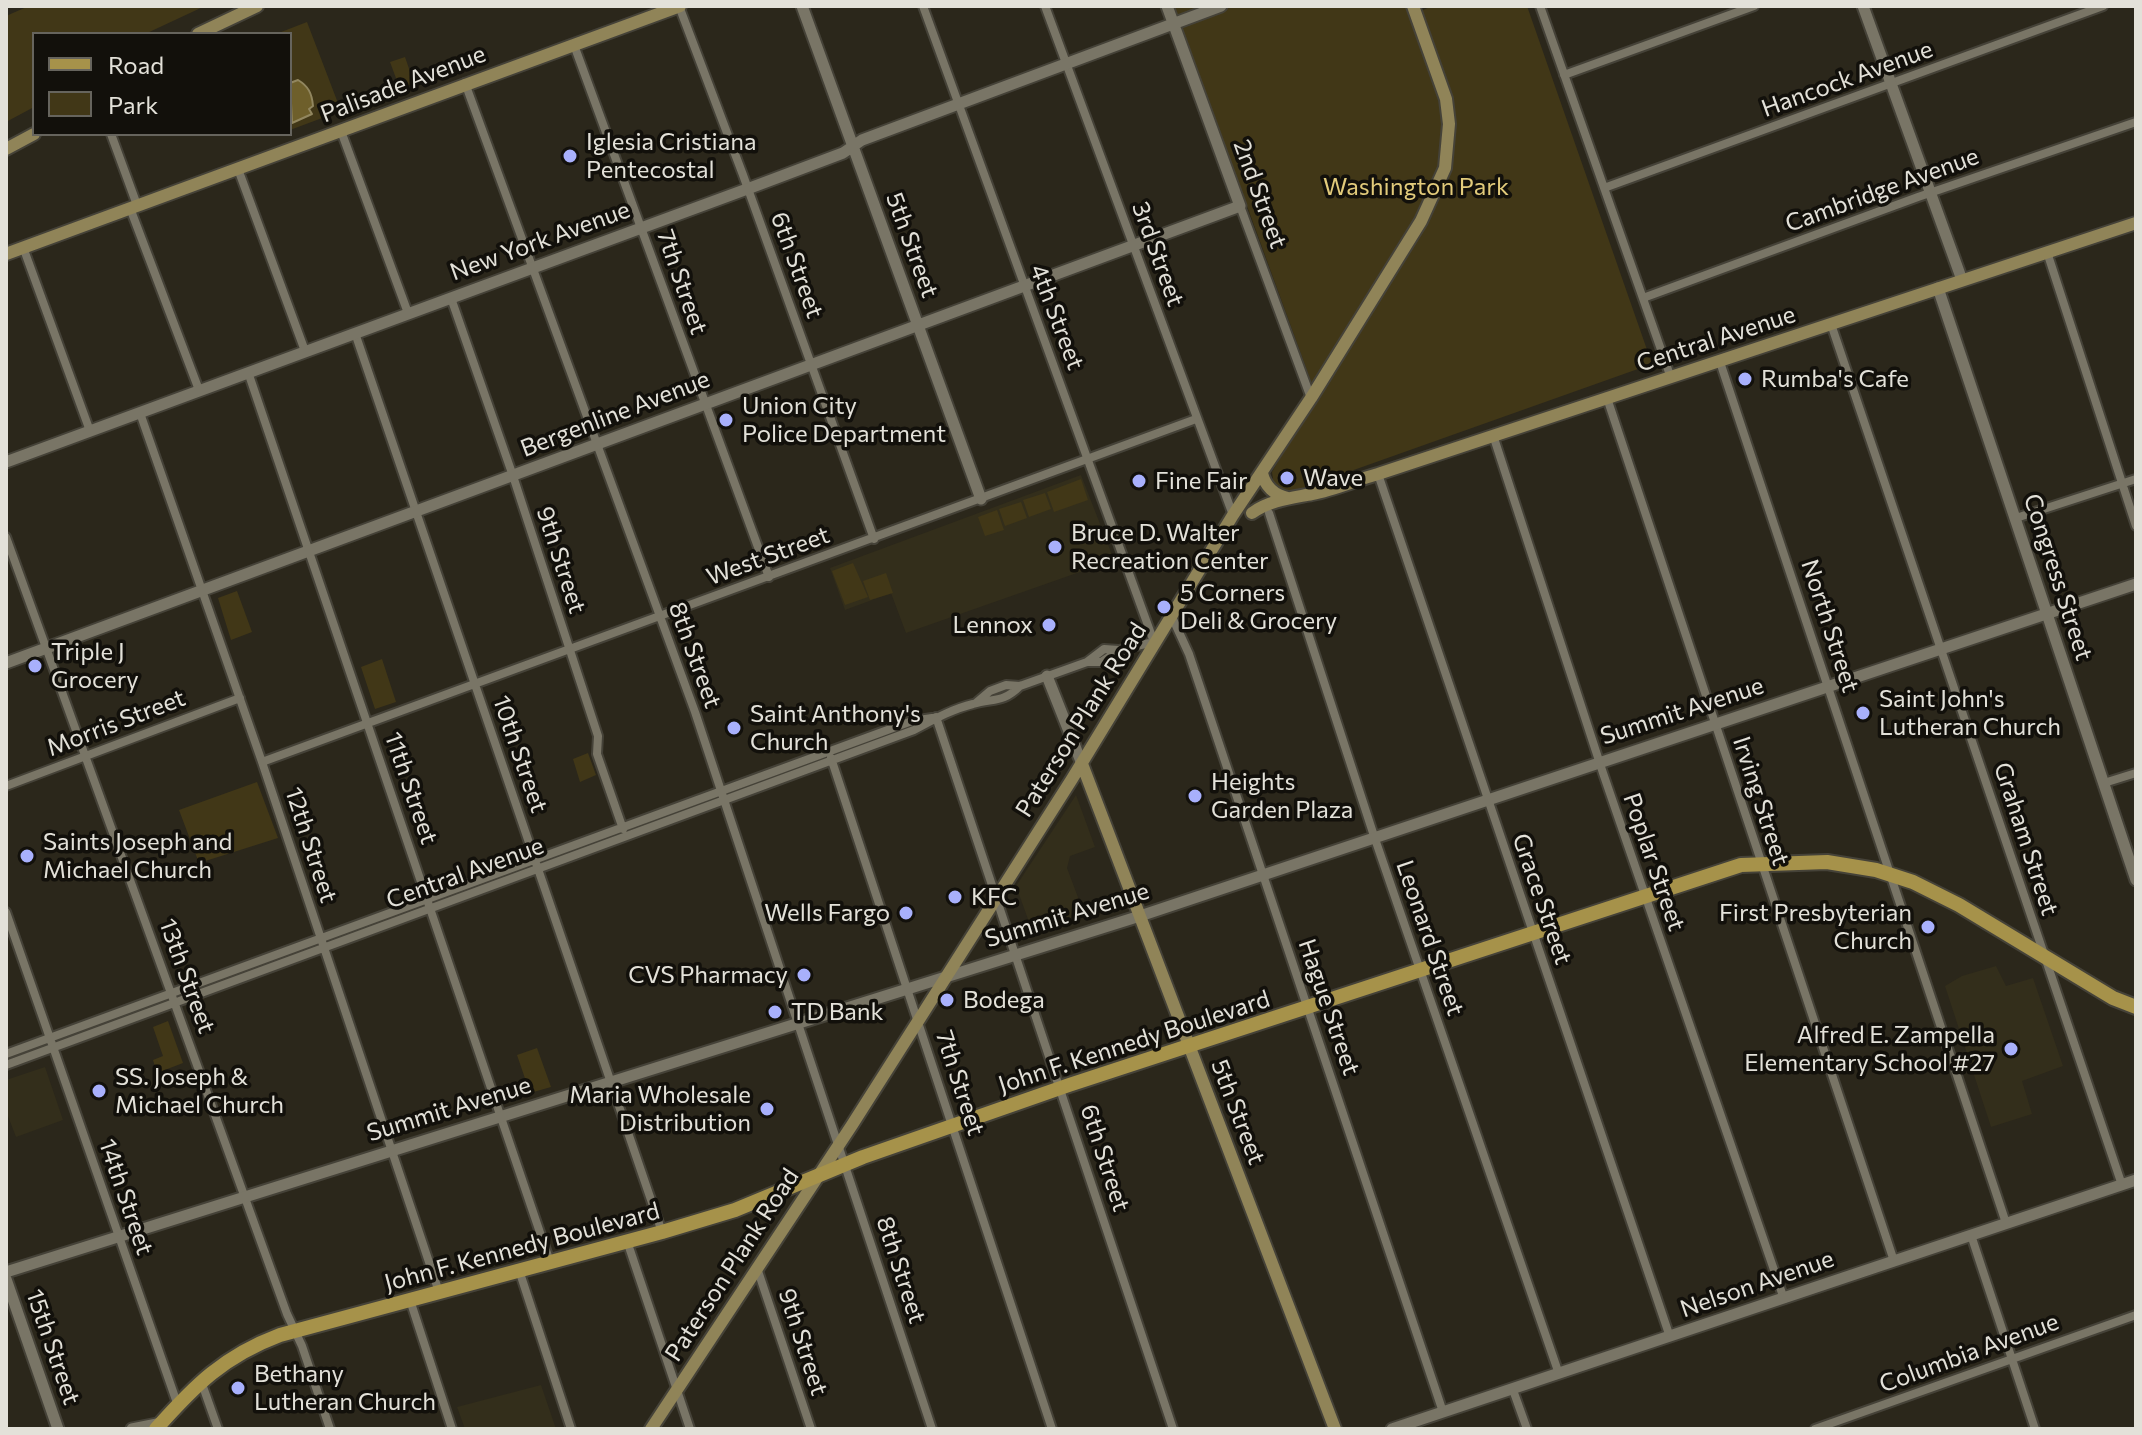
<!DOCTYPE html>
<style>
body{margin:0}
#map{position:relative;width:2142px;height:1435px;overflow:hidden;background:#2b271b;font-family:Commissioner,sans-serif}
canvas{display:block}
.frame{position:absolute;inset:0;border:8px solid #e3e1d9;pointer-events:none}
.legend{position:absolute;left:32px;top:32px;width:260px;height:104px;box-sizing:border-box;background:#12100b;border:2px solid #66645d;margin:0;padding:10px 14px;list-style:none;font-size:24px;color:#e3e1d9}
.legend li{display:flex;align-items:center;gap:16px;height:40px}
.legend b{width:40px;border:2px solid #66645d}
</style>
<div id="map">
<canvas width="2142" height="1435"></canvas>
<div class="frame"></div>
<ul class="legend">
<li><b style="height:10px;background:#a6924a"></b>Road</li>
<li><b style="height:22px;background:#413717"></b>Park</li>
</ul>
</div>
<script>
const context = document.querySelector('canvas').getContext('2d');
context.lineJoin = 'round';
function fill(path, color) { context.fillStyle = color; context.fill(path, 'evenodd'); }
function trace(path, color, width, dash) { context.strokeStyle = color; context.lineWidth = width; context.lineCap = dash ? 'butt' : 'round'; context.setLineDash(dash || []); context.stroke(path); }
function label(font, color, halo, rows, align = 'center') {
  context.font = font + ' Commissioner,sans-serif'; context.lineWidth = 7; context.setLineDash([]); context.textBaseline = 'middle'; context.strokeStyle = halo; context.fillStyle = color; for (const [text, x, y, turn = 0] of rows) {
    context.save(); context.translate(x, y); context.rotate((+turn || 0) * Math.PI / 180); context.textAlign = isNaN(turn) ? turn : align; if (halo) context.strokeText(text, 0, 0); context.fillText(text, 0, 0); context.restore();
  }
}
fill(new Path2D(`
 M1081,475L1114,560L906,633L891,593L845,610L830,568Z
 M1076,795L1095,847L1070,856L1067,868L1085,916L1033,933L1016,886Z
 M1996,966L2006,986L2033,978L2063,1066L2022,1081L2032,1114L1991,1127L1945,986L1962,976Z
 M45,1067L63,1120L16,1137L6,1111V1080Z
 M541,1385L556,1429H465L457,1407Z`), '#332e1b');
fill(new Path2D(`
 M29,6H205L145,34H34V107L6,122V16Z
 M1174,6H1406L1410,15L1433,6H1527L1652,364L1289,493L1283,492L1274,485L1272,472L1316,395Z
 M307,22L341,111L290,130V34H276Z
 M405,57L414,83L400,89L390,62Z
 M1081,479L1088,500L1054,512L1047,492Z
 M1045,493L1051,509L1029,517L1023,500Z
 M1021,502L1027,518L1005,526L999,509Z
 M997,510L1004,530L985,536L978,517Z
 M853,563L868,597L845,605L832,571Z
 M886,573L893,593L870,600L863,581Z
 M237,591L252,632L231,640L218,598Z
 M382,659L396,702L375,709L361,667Z
 M588,753L596,775L580,782L573,759Z
 M257,782L278,838L199,863L179,810Z
 M168,1021L183,1063L157,1073L153,1060L163,1056L153,1027Z
 M537,1048L551,1087L530,1093L517,1055Z`), '#413717');
const water = new Path2D(`
 M298,80C308,86 312,93 313,106L309,109L312,114L292,123L290,83Z`);
fill(water, '#6e5f2b');
trace(water, '#91865f', 2);
const minor = new Path2D(`
 M679,6L743,175L874,539
 M923,6L1154,642L1119,650L1104,649L1087,662
 M1045,6L1233,515
 M1540,6L1671,378
 M574,45L769,577
 M1564,75L1754,6
 M465,83L695,712L932,1429
 M341,131L408,313
 M111,134L137,205
 M238,169L305,351
 M1604,188L2103,6
 M1240,206L1311,398
 M130,208L199,390
 M23,247L90,431
 M2047,252L2136,526
 M451,298L513,476L598,736L597,754L623,829
 M1643,298L1918,197L2136,122
 M1831,324L2122,1185
 M355,333L662,1232
 M1720,362L2006,1223
 M248,372L550,1262
 M1607,398L1894,1261
 M140,413L262,762L439,1292
 M1493,435L1603,773L1784,1299
 M1378,474L1670,1337
 M1269,513L1374,836L1559,1374
 M2016,518L2136,479
 M6,537L287,1314L302,1346L330,1429
 M1172,617L1189,654L1443,1412
 M977,702L990,691L1006,685L1020,686L1087,662H1101L1118,651
 M936,717L1173,1429
 M831,758L1052,1429
 M262,762L1196,419
 M2104,783L2136,773
 M6,786L240,698
 M6,912L177,1403
 M6,1054L912,721L932,718
 M6,1065L914,730C933,720 952,709 973,704C994,698 1003,703 1020,686
 M1971,1235L2035,1429
 M627,1241L690,1429
 M757,1268L811,1429
 M519,1270L571,1429
 M410,1300L452,1429
 M201,1381L218,1429
 M1513,1390L1527,1429
 M1815,1429L2136,1315`);
const tertiary = new Path2D(`
 M802,6L981,499
 M1863,6L1962,280
 M1938,288L2136,880
 M6,462L758,185L843,153L862,140L1221,6
 M6,663L1240,206L1167,6
 M1047,676L1082,764
 M6,1272L1140,916L2136,584
 M6,1279L58,1429
 M132,1429L162,1423
 M1392,1429L2136,1180`);
const secondary = new Path2D(`
 M198,34L257,6
 M6,149L34,134
 M6,254L680,6
 M1262,473C1265,486 1274,495 1288,498
 M1252,513C1270,500 1292,498 1312,494C1334,490 1356,480 1378,474L2136,223
 M1082,764L1335,1429
 M651,1429L852,1125L1072,779L1233,515L1311,398L1421,221L1445,168L1449,124L1446,99L1413,6`);
const primary = new Path2D(`
 M156,1429C195,1385 224,1356 280,1335L662,1232L735,1210L863,1157L1069,1085L1741,865L1827,862L1876,870L1913,882L1959,905L2113,998L2136,1007`);
trace(minor, '#454238', 12);
trace(tertiary, '#454238', 15);
trace(secondary, '#454238', 16);
trace(primary, '#454238', 18);
trace(minor, '#797566', 8);
trace(tertiary, '#797566', 11);
trace(secondary, '#908458', 12);
trace(primary, '#a6924a', 14);
for (const [x, y, r, color] of [
 [570,156,8,"#a8b0fc"],
 [1745,379,8,"#a8b0fc"],
 [726,420,8,"#a8b0fc"],
 [1287,478,8,"#a8b0fc"],
 [1139,481,8,"#a8b0fc"],
 [1055,547,8,"#a8b0fc"],
 [1164,607,8,"#a8b0fc"],
 [1049,625,8,"#a8b0fc"],
 [35,666,8,"#a8b0fc"],
 [1863,713,8,"#a8b0fc"],
 [734,728,8,"#a8b0fc"],
 [1195,796,8,"#a8b0fc"],
 [27,856,8,"#a8b0fc"],
 [955,897,8,"#a8b0fc"],
 [906,913,8,"#a8b0fc"],
 [1928,927,8,"#a8b0fc"],
 [804,975,8,"#a8b0fc"],
 [947,1000,8,"#a8b0fc"],
 [775,1012,8,"#a8b0fc"],
 [2011,1049,8,"#a8b0fc"],
 [99,1091,8,"#a8b0fc"],
 [767,1109,8,"#a8b0fc"],
 [238,1388,8,"#a8b0fc"]
]) { const dot = new Path2D(); dot.arc(x, y, r, 0, 2 * Math.PI); context.fillStyle = color; context.fill(dot); trace(dot, '#12100b', 3); }
label('24px', '#e3e1d9', '#12100b', [
 ["Hancock Avenue",1847,79,-20],
 ["Palisade Avenue",403,84,-21],
 ["Cambridge Avenue",1882,190,-20],
 ["2nd Street",1260,194,70],
 ["New York Avenue",540,241,-20],
 ["5th Street",912,245,70],
 ["3rd Street",1158,254,70],
 ["6th Street",797,265,70],
 ["7th Street",682,282,71],
 ["4th Street",1057,317,69],
 ["Central Avenue",1716,339,-18],
 ["Bergenline Avenue",615,414,-21],
 ["West Street",768,556,-20],
 ["9th Street",561,560,72],
 ["Congress Street",2058,577,72],
 ["North Street",1830,626,72],
 ["8th Street",695,655,70],
 ["Summit Avenue",1682,711,-18],
 ["Paterson Plank Road",1081,720,-58],
 ["Morris Street",116,723,-21],
 ["10th Street",520,754,71],
 ["11th Street",411,788,71],
 ["Irving Street",1761,801,72],
 ["Graham Street",2026,839,72],
 ["12th Street",311,845,72],
 ["Poplar Street",1654,862,71],
 ["Central Avenue",465,873,-20],
 ["Grace Street",1542,899,71],
 ["Summit Avenue",1067,915,-17],
 ["Leonard Street",1430,938,71],
 ["13th Street",187,976,70],
 ["Hague Street",1329,1007,71],
 ["John F. Kennedy Boulevard",1134,1042,-18],
 ["7th Street",960,1083,72],
 ["Summit Avenue",449,1109,-17],
 ["5th Street",1238,1112,69],
 ["6th Street",1105,1158,72],
 ["14th Street",126,1197,71],
 ["John F. Kennedy Boulevard",522,1247,-15],
 ["Paterson Plank Road",732,1265,-57],
 ["8th Street",901,1270,72],
 ["Nelson Avenue",1757,1284,-19],
 ["9th Street",803,1342,72],
 ["15th Street",53,1347,71],
 ["Columbia Avenue",1969,1353,-20]
]);
label('24px', '#e3e1d9', '#12100b', [
 ["Iglesia Cristiana",586,142],
 ["Pentecostal",586,170],
 ["Rumba's Cafe",1761,379],
 ["Union City",742,406],
 ["Police Department",742,434],
 ["Wave",1303,478],
 ["Fine Fair",1155,481],
 ["Bruce D. Walter",1071,533],
 ["Recreation Center",1071,561],
 ["5 Corners",1180,593],
 ["Deli & Grocery",1180,621],
 ["Lennox",1033,625,"right"],
 ["Triple J",51,652],
 ["Grocery",51,680],
 ["Saint John's",1879,699],
 ["Lutheran Church",1879,727],
 ["Saint Anthony's",750,714],
 ["Church",750,742],
 ["Heights",1211,782],
 ["Garden Plaza",1211,810],
 ["Saints Joseph and",43,842],
 ["Michael Church",43,870],
 ["KFC",971,897],
 ["Wells Fargo",890,913,"right"],
 ["First Presbyterian",1912,913,"right"],
 ["Church",1912,941,"right"],
 ["CVS Pharmacy",788,975,"right"],
 ["Bodega",963,1000],
 ["TD Bank",791,1012],
 ["Alfred E. Zampella",1995,1035,"right"],
 ["Elementary School #27",1995,1063,"right"],
 ["SS. Joseph &",115,1077],
 ["Michael Church",115,1105],
 ["Maria Wholesale",751,1095,"right"],
 ["Distribution",751,1123,"right"],
 ["Bethany",254,1374],
 ["Lutheran Church",254,1402]
], 'left');
label('24px', '#e2cb7b', '#12100b', [
 ["Washington Park",1416,187]
]);
</script>
